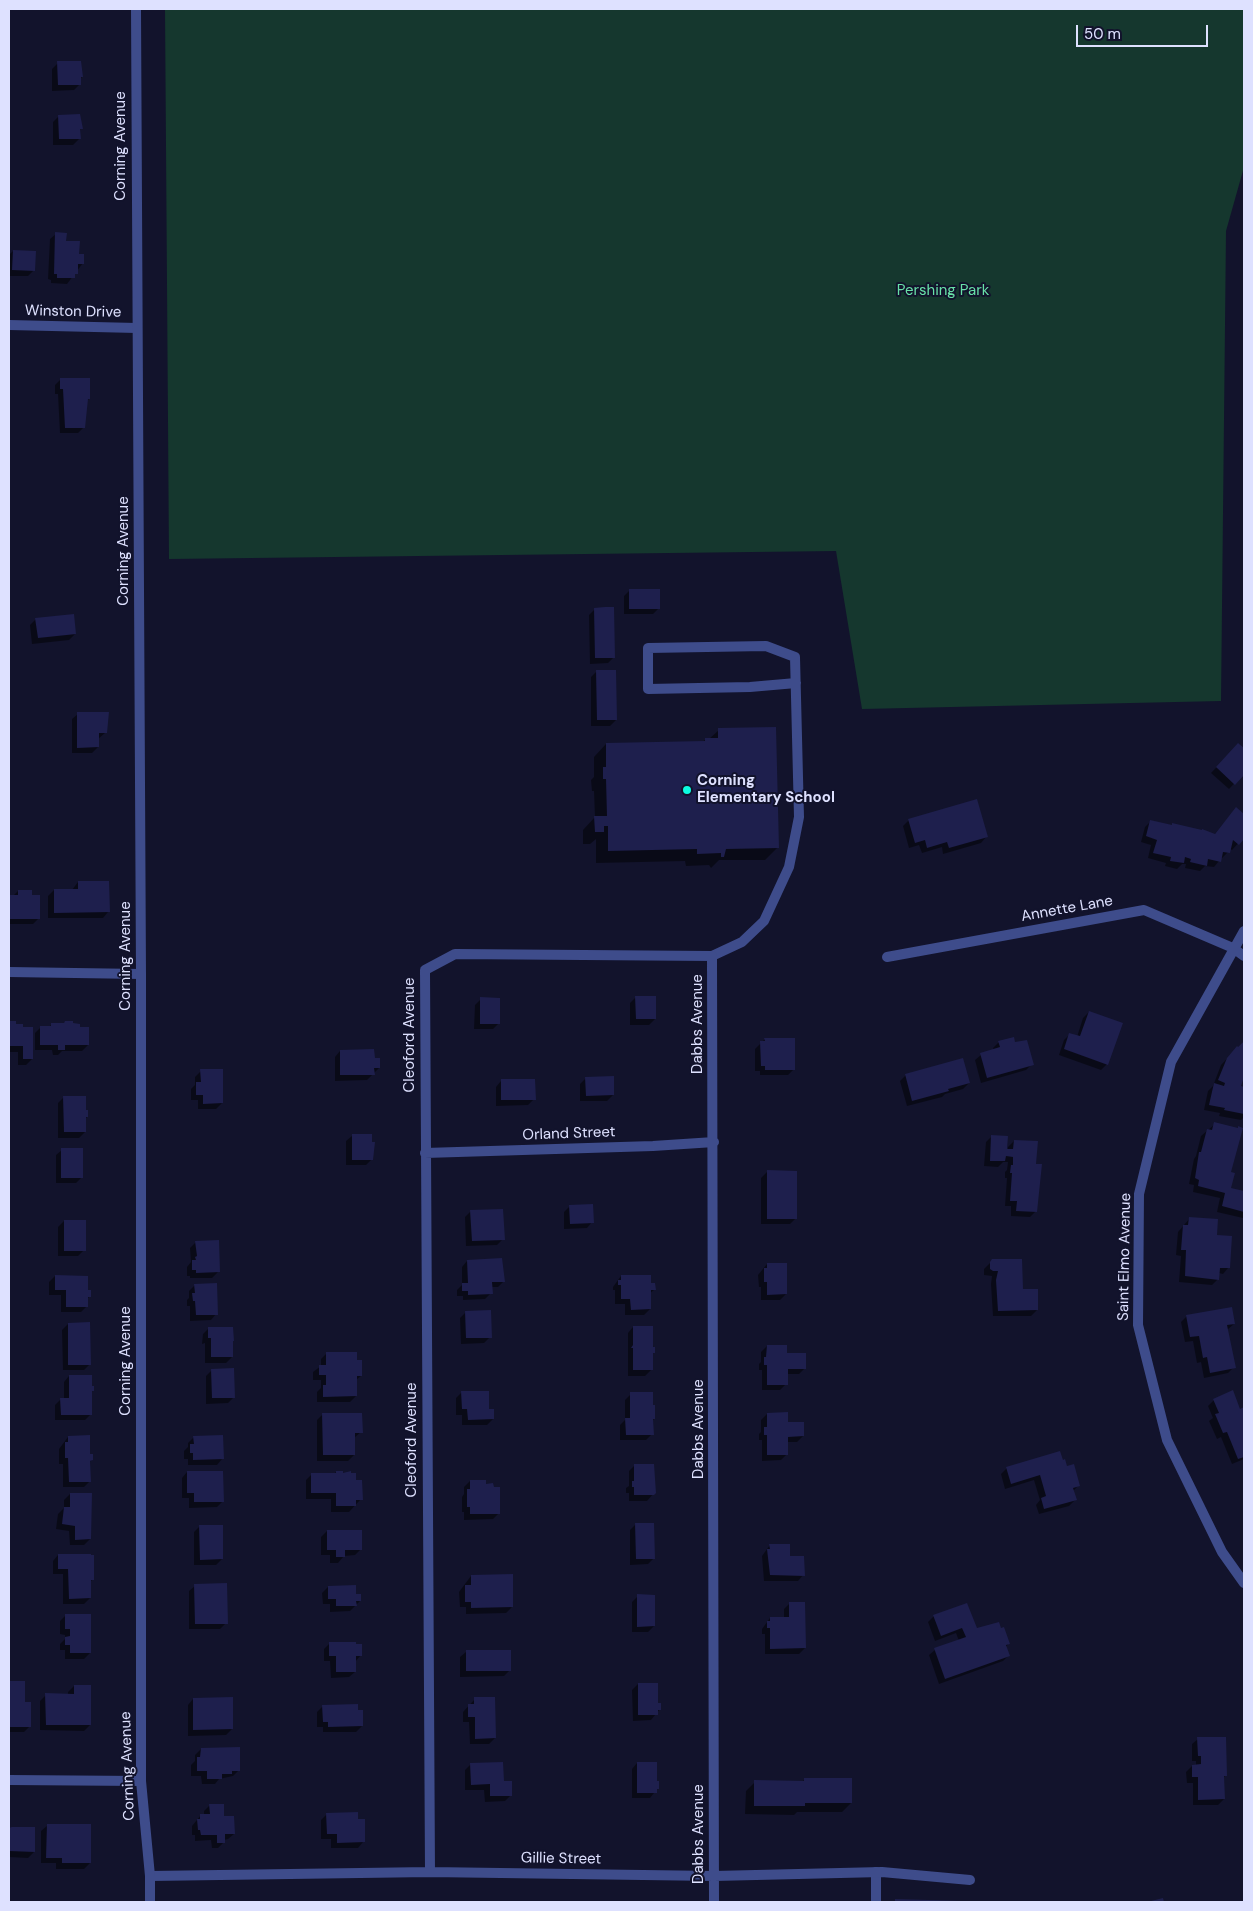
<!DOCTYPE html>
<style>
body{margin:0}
#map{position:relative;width:1253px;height:1911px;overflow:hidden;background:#12132c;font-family:"DM Sans",sans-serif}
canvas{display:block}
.frame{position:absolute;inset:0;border:10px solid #dee1ff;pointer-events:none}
.scale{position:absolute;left:1076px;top:25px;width:132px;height:22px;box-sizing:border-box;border:2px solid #dee1ff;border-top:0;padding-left:6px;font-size:15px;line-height:18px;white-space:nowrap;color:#dee1ff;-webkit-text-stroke:4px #12132c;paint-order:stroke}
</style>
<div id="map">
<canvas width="1253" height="1911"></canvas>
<div class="frame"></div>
<div class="scale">50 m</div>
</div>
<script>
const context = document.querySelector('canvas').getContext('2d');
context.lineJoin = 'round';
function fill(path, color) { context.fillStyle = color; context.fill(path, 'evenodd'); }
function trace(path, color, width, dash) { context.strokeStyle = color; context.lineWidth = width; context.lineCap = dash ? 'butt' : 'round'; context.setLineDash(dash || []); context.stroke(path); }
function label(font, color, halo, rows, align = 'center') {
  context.font = font + ' "DM Sans",sans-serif'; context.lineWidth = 4; context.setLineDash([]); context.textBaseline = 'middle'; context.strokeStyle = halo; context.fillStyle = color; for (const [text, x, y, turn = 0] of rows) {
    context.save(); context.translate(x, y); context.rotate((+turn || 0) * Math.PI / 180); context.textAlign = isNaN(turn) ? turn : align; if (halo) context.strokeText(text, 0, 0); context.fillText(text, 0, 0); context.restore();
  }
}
fill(new Path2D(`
 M165,9H1244V167L1226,231L1221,701L862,709L836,551L169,559Z`), '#15372e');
fill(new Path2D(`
 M58,63L82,77L80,79V84L74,90L52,91V69Z
 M59,116L81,128L79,131V139L73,145H53V122Z
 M56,234L83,263L67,284L51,283V280L48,279L50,239Z
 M13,251L34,270L28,276H9V255Z
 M61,379L89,399L86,401L84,427L78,433H60L58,394H55V385Z
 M630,590L659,608L653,614H624V596Z
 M595,609L614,657L608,663L590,664L589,615Z
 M36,619L75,634L69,640L32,644L30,625Z
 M597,671L616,720L610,726H591V677Z
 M78,714L105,733L98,739V747L92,753H72V719Z
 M719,730L778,847L765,860H719L711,868L709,865L686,866L685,861L596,863V839L590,844H583V830L595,817L594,791H592L591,780L594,777V757L606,744L702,742L705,740L709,739Z
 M1239,744L1244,750V773L1229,789L1211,773Z
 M1236,808L1244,815V837L1232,850L1229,848L1228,852L1222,858H1220L1219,861L1214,867L1205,866L1200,871L1185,868L1186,864H1182L1177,869L1165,866L1166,863L1148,858L1151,845L1141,842L1145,827L1151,821L1214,835Z
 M909,820L986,837L981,843L943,854L942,847L922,853L919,845L909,848L903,826Z
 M78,882L108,912L103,918H48V896L54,890H72Z
 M18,891L39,918L33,924H9V896H13Z
 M636,997L655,1019L649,1025H630V1003Z
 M481,999L499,1023L493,1029H474L475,1005Z
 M1089,1012L1107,1064L1101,1070L1059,1055L1064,1040L1070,1034L1077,1037L1083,1018Z
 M9,1022H15L32,1059L26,1065H18V1052H9Z
 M65,1022L88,1045L82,1051H62L58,1055H53L52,1050H35V1033L41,1027H49L52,1024H63Z
 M765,1039L794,1069L788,1075H760V1071H755V1049Z
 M1244,1041V1073L1239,1087L1244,1088V1117L1241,1120L1219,1116L1220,1113L1204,1110L1208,1091L1213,1086L1221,1065Z
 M999,1042L1032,1064L1026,1070L981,1083L975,1060L981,1055L994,1050L993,1048Z
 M340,1051L373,1060L379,1068L367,1080L335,1081V1057Z
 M201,1071L222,1103L216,1109H198V1100H191V1089L195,1085V1077Z
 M906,1075L969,1083L963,1089L945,1094L942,1097L907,1106L900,1081Z
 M586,1078L613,1095L607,1101H580V1084Z
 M501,1081L534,1099L528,1105L496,1106V1087Z
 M64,1097L87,1117L85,1119V1132L79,1138H58V1103Z
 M1215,1124L1229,1173V1189L1244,1193V1217L1243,1218L1217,1212L1220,1198L1193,1192L1194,1185L1189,1184L1194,1159L1196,1156L1201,1136Z
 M352,1136L372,1159L366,1165H346V1141Z
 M992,1136L1006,1150H1008V1147L1014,1141L1035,1165L1036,1211L1030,1217L1011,1216V1206H1005L1007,1178H1005V1172L1007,1170L1008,1162H1003L998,1167L984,1166L986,1142Z
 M62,1150L82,1177L76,1183H56V1155Z
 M767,1172L796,1218L790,1224H761V1178Z
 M570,1206L592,1222L587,1228L564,1229V1212Z
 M471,1211L503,1239L497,1245L466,1246L465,1217Z
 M1190,1218L1215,1236L1228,1268L1223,1274L1219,1273L1218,1279L1212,1285L1179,1282L1181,1256L1176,1255L1178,1232Z
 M64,1221L84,1250L78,1256H58V1227Z
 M196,1242L218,1272L212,1278H190V1276H187V1267L191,1262L190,1248Z
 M993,1260L1022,1290L1037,1310L1031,1316H993L991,1284L992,1276L984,1275V1269Z
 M467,1261L504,1281L498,1287H491V1293L485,1299L463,1300V1296H457V1290L462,1285V1267Z
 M767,1264L786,1294L780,1300H761V1287H759L758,1275Z
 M55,1276L87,1291L90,1296L87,1299V1306L81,1312H61V1295H49V1282Z
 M621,1276L650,1285L654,1290L649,1294L650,1309L644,1315H625V1304H615V1290H613V1287Z
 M195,1285L216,1314L211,1320L190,1321V1306H187V1300L189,1298V1291Z
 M466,1312L490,1337L484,1343L461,1344L460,1318Z
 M1187,1316L1234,1324L1227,1330L1234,1367L1228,1373L1204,1378L1201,1362L1197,1363L1193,1341L1185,1342L1181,1322Z
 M68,1324L90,1364L84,1370H63L62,1330Z
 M633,1327L652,1338L654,1352L652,1355L651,1370L645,1376H628V1333Z
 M208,1329L232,1357L226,1363H205V1343L202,1344L203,1334Z
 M767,1346L786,1354L805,1368L799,1374H786V1384L780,1390H762V1370H759V1364L761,1362V1352Z
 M327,1353L356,1361L361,1376L356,1380V1396L350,1402H317V1392L321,1388V1380H313V1372L321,1366V1359Z
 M212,1370L233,1398L228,1403L206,1404V1376Z
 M69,1376L91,1387L93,1390L91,1393V1414L85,1420H55V1405L61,1399L64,1400V1382Z
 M462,1392L488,1410L493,1419L487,1425H462V1415H456V1398Z
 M631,1394L654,1419L652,1421V1434L646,1440H620V1425L625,1420V1400Z
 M1214,1400L1239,1410L1244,1409V1459L1232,1464L1221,1437L1217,1439L1209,1421L1213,1418L1208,1406Z
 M323,1414L361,1432L354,1438V1455L348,1461H317V1420Z
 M767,1414L787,1423L803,1436L797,1442H786L787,1454L781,1460L762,1461V1440H759V1434L761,1432V1420Z
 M68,1437L89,1455L92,1460L89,1462L90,1481L84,1487H63V1464H59V1449Z
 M194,1437L222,1459L217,1465H188V1459H184V1451L188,1447V1443Z
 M635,1465L654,1493L647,1501H629V1493H626V1488L629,1486V1471Z
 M1066,1467L1078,1486L1073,1491L1075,1500L1069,1506L1039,1514L1036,1505L1040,1500L1034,1480L1005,1489L1001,1474L1007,1468Z
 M187,1472L223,1501L217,1507L189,1508V1498H182V1478Z
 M336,1472L355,1481L361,1499L349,1512H331V1499H306V1480L312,1474H334Z
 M470,1481L485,1485L499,1513L493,1519L464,1520V1512H462V1497L464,1494V1487Z
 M70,1494L90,1539L84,1545H70L69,1531L56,1529L58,1514L64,1508V1500Z
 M636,1524L654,1558L648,1564L630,1565V1530Z
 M200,1526L222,1559L216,1565H194V1532Z
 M327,1531L361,1549L355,1555L344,1556L338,1563H330V1555H321V1537Z
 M770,1545L789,1558L803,1575L798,1581H764L762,1556Z
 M58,1555L93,1579L90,1582V1598L84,1604H63V1574H53V1561Z
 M471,1576L512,1607L506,1613L466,1614V1607H460L459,1592Z
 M195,1586L226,1623L220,1629H189V1591Z
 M328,1587L355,1595L360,1601L350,1611L330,1612V1604H323L322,1593Z
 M638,1596L654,1626L648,1632H632V1602Z
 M790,1603L805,1648L799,1654H765V1634H762V1629L770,1618L784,1619V1609Z
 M66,1615L90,1653L84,1659H65V1650H60V1644L65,1639V1635L60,1634V1621Z
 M934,1616L1008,1644L1006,1647L1009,1655L1003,1661L939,1684L929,1655L935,1650L959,1641L956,1633L935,1641L928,1622Z
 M330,1643L361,1655L355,1662V1672L349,1677L331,1678L330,1661H324V1649Z
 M466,1652L510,1670L504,1676L460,1677V1657Z
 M9,1682H24V1703L30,1726L24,1732H9Z
 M638,1684L660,1709L651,1720L633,1721L632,1690Z
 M74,1686L90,1725L84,1731L40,1730V1701L46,1695H68V1692Z
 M193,1699L232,1729L226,1735L188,1736V1705Z
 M475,1699L495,1738L489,1744H470L469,1722H463V1712Z
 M323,1706L362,1726L356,1732H323V1727H317V1712Z
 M1198,1739L1226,1775L1223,1778L1224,1799L1218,1805H1193V1783H1187L1186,1772L1192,1766H1196V1761H1192V1744Z
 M201,1749L239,1770L233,1776L219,1779L215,1784H202L201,1776H191V1765L195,1761V1755Z
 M637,1763L656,1783L658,1788L650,1798H632V1769Z
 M471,1764L503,1783L511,1795L505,1801L485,1802L484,1790H465V1770Z
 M805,1779L851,1803L842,1812H797L794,1815L745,1814L746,1791L755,1782H802Z
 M210,1805L223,1818L234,1834L228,1839L224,1840V1842L218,1848H212L211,1840L195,1841V1835H192V1826L201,1815H204V1811Z
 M327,1814L357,1821L363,1842L358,1848H331V1839H321V1820Z
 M47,1826L90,1863L84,1869H56V1863H41V1831Z
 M34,1828V1852L28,1858L9,1857V1829Z
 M895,1901L980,1902H894Z`), '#0007');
fill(new Path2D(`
 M57,61H81L83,77H81V85H58Z
 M80,114L83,129H80L81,139H59L58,115Z
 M55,232L67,233L66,241H80L79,254H84V264H78V274H75V278H57V274H54Z
 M13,250L36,251L35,271L12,270Z
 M60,378H90V399H88L85,428H65L63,389H60Z
 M629,589H660V609H629Z
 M605,607H614L615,658H595L594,608Z
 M74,614L76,634L38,638L35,618Z
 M596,670H616L617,720H597Z
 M77,712H109L107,733H99V747L77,748Z
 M776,727L779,848L726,849L724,857H721V853L697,854V849L608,851V826H604V832H595L594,816H607L606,779H603V767H606V743L705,741V738H718V728Z
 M1238,743L1244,748V775L1235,785L1216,767Z
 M977,799L988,837L949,848L947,842L927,848L925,840L915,843L908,819Z
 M1236,807L1244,814V839L1239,845L1233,840L1230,853L1223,852L1221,862L1208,859L1207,866L1190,862L1191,859L1185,857L1184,863L1170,861L1171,857L1153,853L1157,840L1146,836L1150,820L1172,825V823L1202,830V829L1215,834Z
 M78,881H109L110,912L54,913V889H78Z
 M18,890H32V895H40V919H9V895H18Z
 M635,996H656V1019H636Z
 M480,997L500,998V1024H480Z
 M1089,1011L1123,1023L1108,1065L1064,1049L1069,1033L1080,1036Z
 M9,1021H16V1024H23V1027H33V1059H23V1046H9Z
 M65,1021H73V1023L80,1024V1027H89V1045H65V1050H58V1045H40V1026H51V1023H64Z
 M1014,1037L1015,1042L1027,1040L1034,1065L987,1078L980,1053L1000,1047L998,1041Z
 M764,1038H795V1070H765V1066H761L760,1041H765Z
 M1244,1041V1077L1241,1086L1244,1087V1114L1224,1110L1225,1108L1209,1105L1214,1083L1224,1086L1225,1083L1218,1080L1227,1058L1237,1046L1238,1047Z
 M374,1049L375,1058H380V1068H374L375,1075H340V1050Z
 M963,1058L970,1083L948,1089L949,1091L912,1101L905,1074Z
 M200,1069H223V1103L203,1104V1095H196V1082H201Z
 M614,1076V1095L586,1096L585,1077Z
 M501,1079H535L536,1100H501Z
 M63,1096H86V1110H88V1117H86V1132H64Z
 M1214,1122L1238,1128V1126L1243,1128L1231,1172L1235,1173L1231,1188L1244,1191V1212L1222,1206L1225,1193L1198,1186L1199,1180L1195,1178L1199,1152H1201L1207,1129L1212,1130Z
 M352,1134H372V1142H375L373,1160H352Z
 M991,1135L1008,1136L1007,1149H1013L1014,1140L1038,1141L1036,1164H1042L1037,1212L1016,1211L1017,1201H1010L1012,1173H1010L1011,1165H1013V1157L1006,1156L1005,1161H990Z
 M61,1148H83V1178H61Z
 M767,1170L797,1171V1219H767Z
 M593,1204L594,1223L570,1224L569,1205Z
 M503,1209L505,1240L472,1241L470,1210Z
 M1189,1217L1218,1219L1217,1235L1232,1236L1230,1268H1220L1219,1280L1185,1276L1186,1250H1181L1183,1225H1188Z
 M64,1220H86V1251H64Z
 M219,1240L220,1272L196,1273V1270H192V1260H196L195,1257L197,1256L195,1241Z
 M502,1258L505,1282H492L493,1294L468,1295V1291H462V1283H468L467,1260Z
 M992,1259H1022L1023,1289H1038V1310L998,1311L996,1280L998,1271H993L990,1269V1262Z
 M767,1263H787V1294L767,1295V1282H764V1268H767Z
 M55,1275L88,1276V1290H91V1297H88V1307H66V1290H55Z
 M621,1275H651V1283H655L656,1290H651V1309L631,1310L630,1299H621V1285H618V1280H621Z
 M217,1283L218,1315H196L195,1301H193L192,1293H195L194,1284Z
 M1232,1307L1235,1324L1227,1325L1236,1368L1210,1373L1207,1357L1203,1358L1199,1336L1190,1337L1186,1315Z
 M491,1310L492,1338H466L465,1311Z
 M90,1322L91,1365H68V1323Z
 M633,1326H653V1347H655V1353H653V1370H633V1348H631L633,1345Z
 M208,1327H233L234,1341H233V1357H211V1338H208Z
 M767,1345H787V1353H806V1369H788V1385H767V1365H764V1357H766Z
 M326,1352H357V1360H362V1376H357V1396L323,1397V1385H326V1375H319V1365H326Z
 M234,1368L235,1398H212L211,1369Z
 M69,1375H92V1386H94V1391H92V1415H61L60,1398H69Z
 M1233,1390L1240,1409L1244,1407V1457L1238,1459L1227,1432L1223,1433L1215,1414L1219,1413L1213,1399Z
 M461,1391H489V1409H494V1419L468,1420L467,1409H462Z
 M630,1392H653V1405H655V1419H653L654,1435H626L625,1418H630Z
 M788,1412V1422H804V1436L788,1437V1455H767V1435H764V1427H767V1413Z
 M322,1413H362L363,1433H355V1455H323Z
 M90,1435V1454H93V1460L90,1461L91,1482H69L68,1458H65V1442H68V1436Z
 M223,1435L224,1459L193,1460V1453H190V1444H194L193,1436Z
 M1060,1451L1063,1460L1065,1459L1067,1466L1074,1464L1080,1486L1073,1488L1077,1500L1044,1509L1041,1498L1046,1496L1040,1475L1011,1484L1006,1467Z
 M634,1464H654L656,1493L654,1495H634V1487H632V1481H634Z
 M187,1471H223L224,1502H194V1493H187Z
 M336,1471H343V1473L351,1471V1473H356V1480H362L363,1500H356V1506H336V1493H311V1473H336Z
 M470,1480H486V1484L493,1483L494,1487H500V1514H470V1507H467V1489H470Z
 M70,1493H92L91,1539L75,1540V1526L62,1524L64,1507H70Z
 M635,1523H654L655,1559H636Z
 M199,1525H223V1559L200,1560Z
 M327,1530H362V1550H345V1557H336V1550H327Z
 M769,1544H790V1556H804L805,1576L770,1575L767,1549H770Z
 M58,1554H91V1555H94V1580H91V1598L69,1599L68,1569H58Z
 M513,1574V1607L471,1608V1602H465V1585H471V1575Z
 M227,1583L228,1624H195L194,1584Z
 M356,1585V1594H361V1601H356L357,1606H336V1599H328V1586Z
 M637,1594L655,1595V1626L637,1627Z
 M789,1602H805L806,1648L770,1649V1628H767V1621H770V1617H789Z
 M967,1603L977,1628L999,1622L1001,1628L1004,1627L1010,1644L1006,1645L1010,1656L945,1679L934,1648L966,1637L962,1628L941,1636L933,1615Z
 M65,1614H91V1653H70V1645H65V1637L70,1636V1629H65Z
 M329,1642H356V1644H362V1656H356V1672H336V1656H329Z
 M466,1650H511V1671H466Z
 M9,1681H25V1702H31V1727H9Z
 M638,1683H658V1703H661V1710H658V1715H638Z
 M74,1685H91V1725H46L45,1693L74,1694Z
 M233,1697V1729L193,1730V1698Z
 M474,1697H495L496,1738L475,1739V1717H468V1704H474Z
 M358,1704V1710H363V1726L328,1727V1722H323L322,1705Z
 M1197,1737H1226L1227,1776H1224L1225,1799L1198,1800V1777H1192V1765L1201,1764V1756H1198Z
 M240,1747V1771H232V1774H222V1779H207V1771H197V1757H200L201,1748Z
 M503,1762L504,1781H512V1796H490V1784L471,1785L470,1763Z
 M637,1762H657V1781H659V1789H657V1793H637Z
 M804,1778H852V1803H805V1806H754V1780L804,1781Z
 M209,1804H224V1816H234L235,1834H225V1843H217V1835H201L200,1830H198L197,1819H200V1814H210Z
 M358,1812V1819H365V1842L337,1843V1834H327L326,1813Z
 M47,1824H91V1863H62V1858H46Z
 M12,1827H35V1852L9,1851V1828Z
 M1163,1898L1164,1902H1147Z
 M895,1899L963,1901V1902H895Z`), '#1e1f4d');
trace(new Path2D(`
 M712,956L742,942L764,921L789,867L799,817L795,657L766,646L648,648V689L750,687L796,683
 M876,1902V1872`), '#3e4c8b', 10);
trace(new Path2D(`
 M9,325L137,328
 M1244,931L1171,1062L1139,1194L1138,1325L1167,1440L1222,1552L1244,1583
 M887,957L1144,910L1233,948L1244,956
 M9,972L141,974
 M425,1153L653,1146L714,1142
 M9,1780L141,1781
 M430,1872L425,970L455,954L712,956L714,1902
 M150,1876L430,1872L714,1876L882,1872L970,1880`), '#3e4c8b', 10);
trace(new Path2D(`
 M136,9L141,974V1781L150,1876V1902`), '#3e4c8b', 10);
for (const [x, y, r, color] of [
 [687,790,5,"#0cfce0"]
]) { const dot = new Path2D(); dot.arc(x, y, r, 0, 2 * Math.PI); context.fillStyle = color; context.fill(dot); trace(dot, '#12132c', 2); }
label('15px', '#dee1ff', '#12132c', [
 ["Corning Avenue",121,146,-90],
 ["Winston Drive",73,312,1],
 ["Corning Avenue",124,551,-90],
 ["Annette Lane",1067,909,-10],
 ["Corning Avenue",126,956,-90],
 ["Dabbs Avenue",698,1024,-90],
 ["Cleoford Avenue",410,1035,-90],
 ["Orland Street",569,1134,-2],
 ["Saint Elmo Avenue",1125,1257,-89],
 ["Corning Avenue",126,1361,-90],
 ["Dabbs Avenue",699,1429,-90],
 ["Cleoford Avenue",412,1440,-90],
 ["Corning Avenue",128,1766,-92],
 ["Dabbs Avenue",699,1834,-90],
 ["Gillie Street",561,1859,1]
]);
label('15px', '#68e0a8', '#12132c', [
 ["Pershing Park",943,291]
]);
label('bold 15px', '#dee1ff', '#12132c', [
 ["Corning",697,781],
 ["Elementary School",697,798]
], 'left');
</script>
